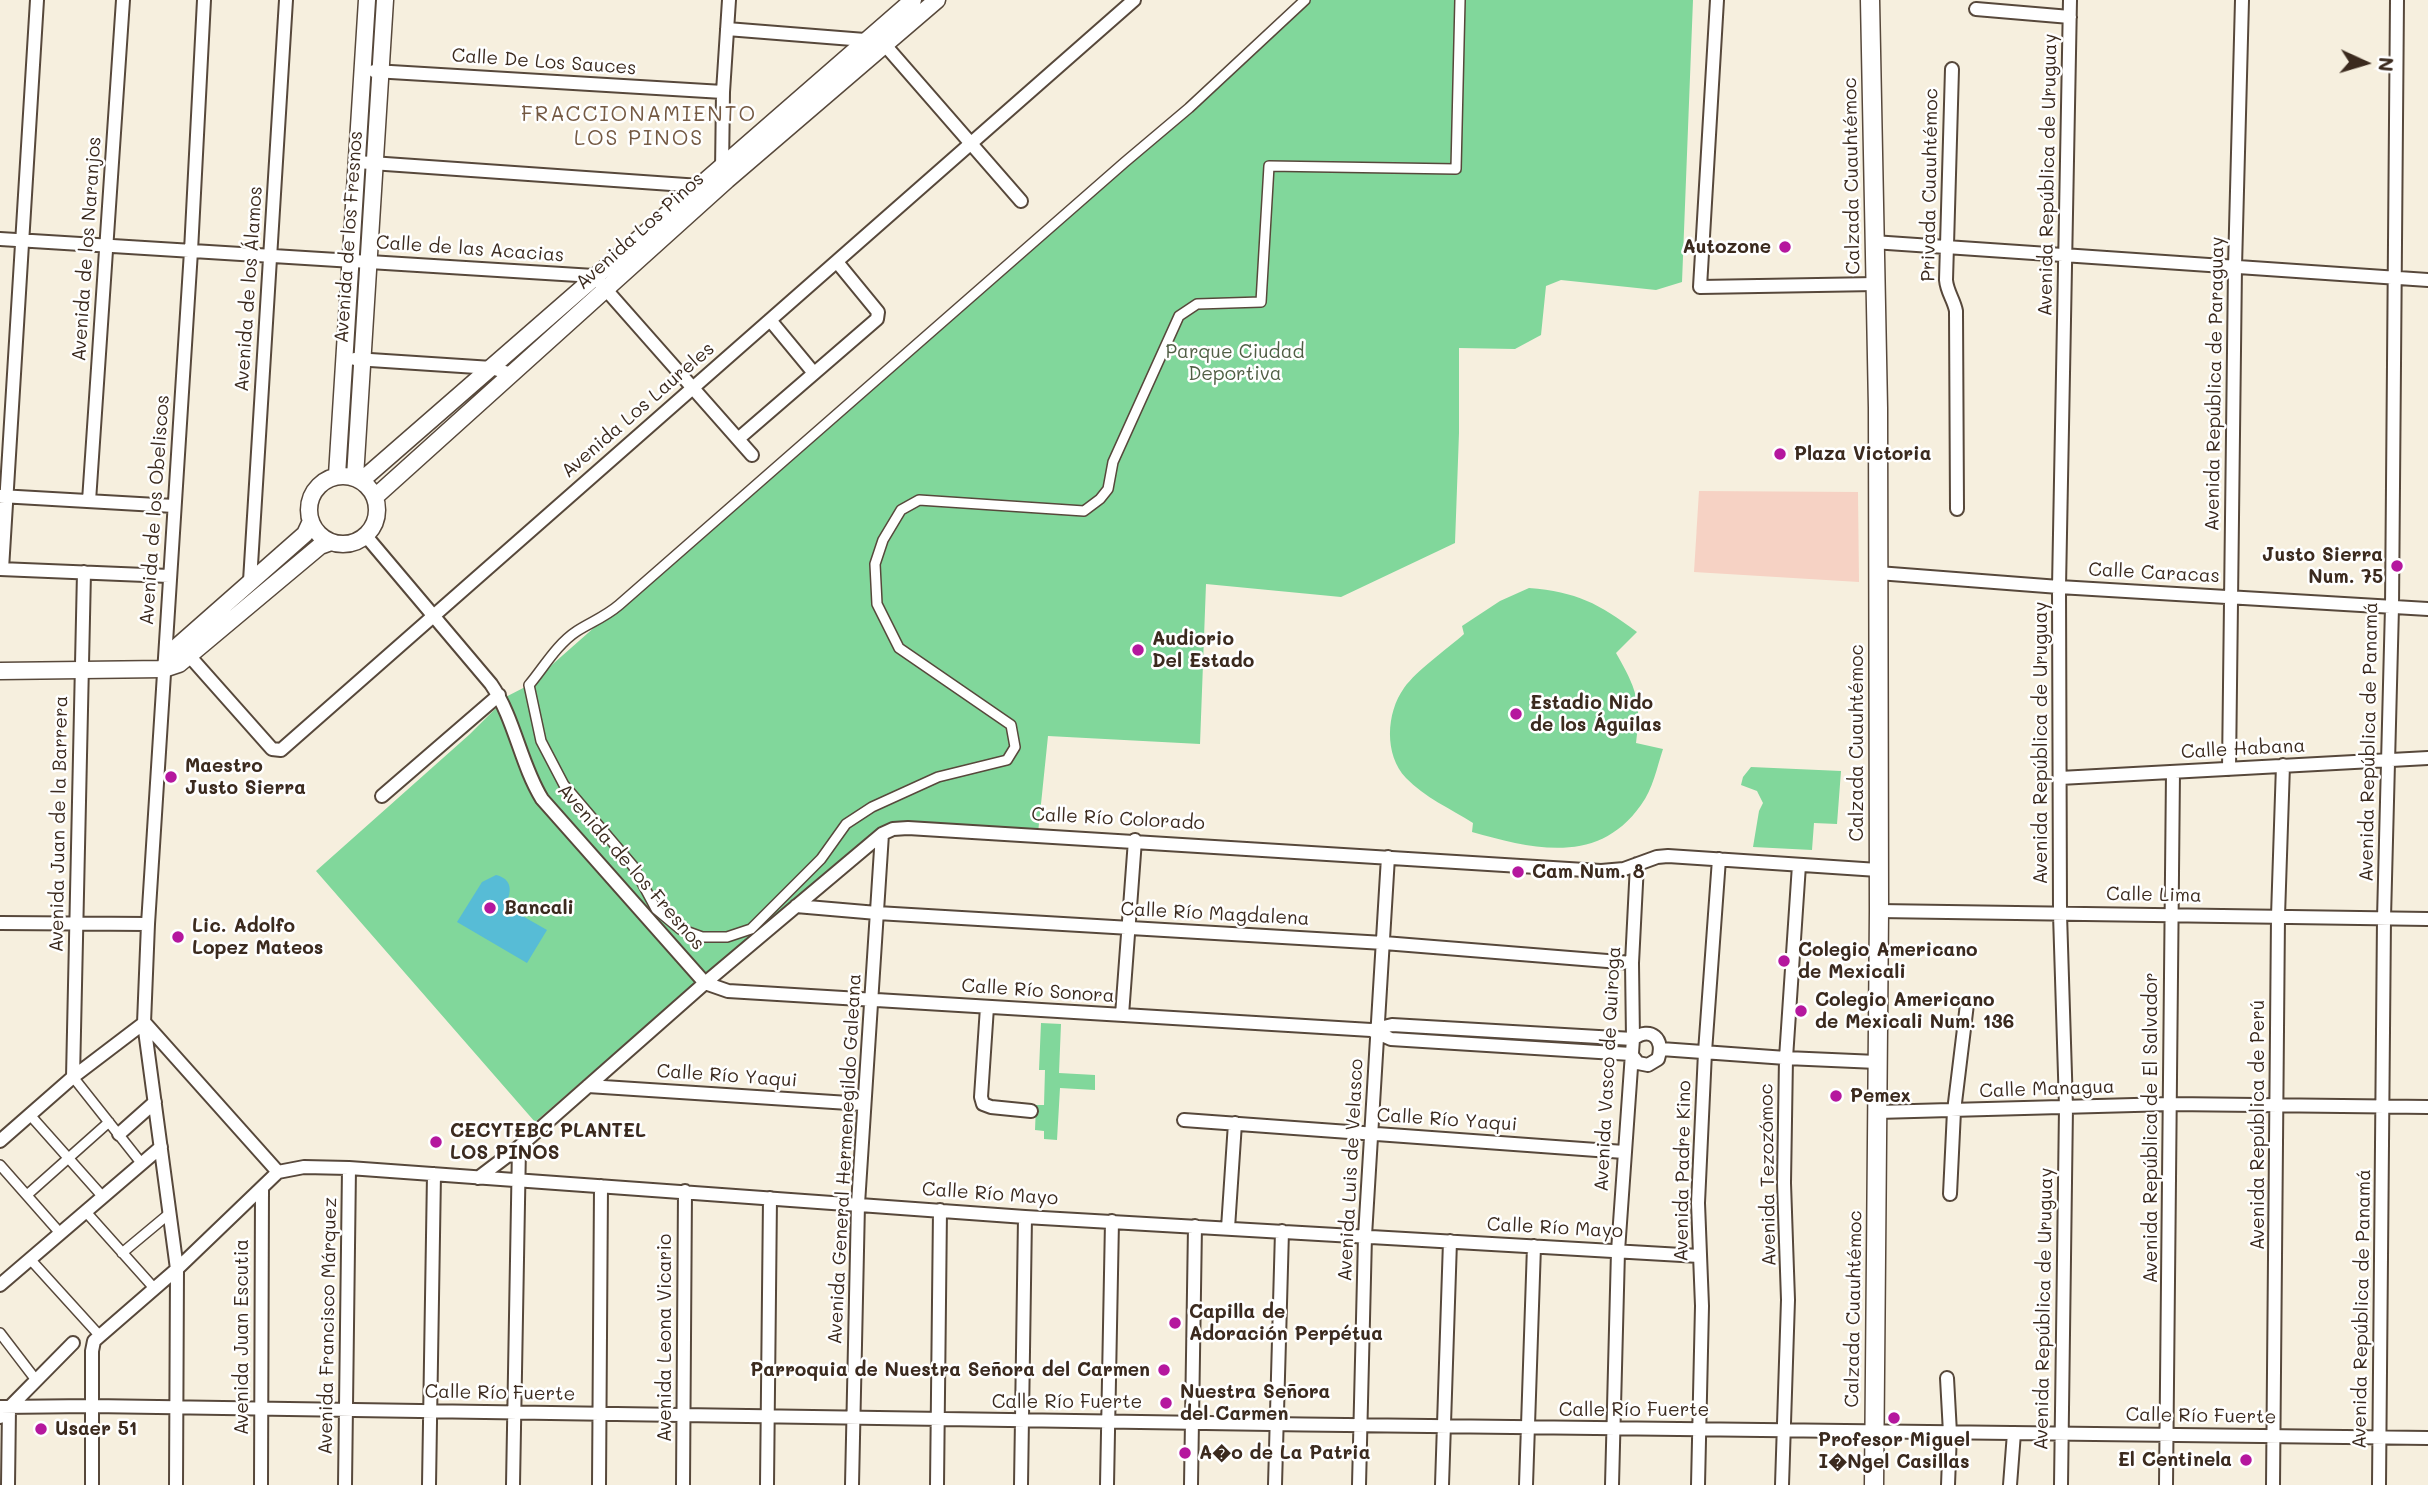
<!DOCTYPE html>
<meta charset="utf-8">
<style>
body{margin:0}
#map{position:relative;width:2428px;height:1485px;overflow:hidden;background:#f6efde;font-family:Mali,sans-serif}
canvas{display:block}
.north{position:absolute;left:2330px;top:28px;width:70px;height:70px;-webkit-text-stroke:5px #fff;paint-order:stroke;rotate:94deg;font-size:19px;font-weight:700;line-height:28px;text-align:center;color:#3b2a1e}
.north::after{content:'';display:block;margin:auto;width:24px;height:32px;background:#3b2a1e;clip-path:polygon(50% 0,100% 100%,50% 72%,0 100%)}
</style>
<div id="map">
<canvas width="2428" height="1485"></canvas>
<div class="north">N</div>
</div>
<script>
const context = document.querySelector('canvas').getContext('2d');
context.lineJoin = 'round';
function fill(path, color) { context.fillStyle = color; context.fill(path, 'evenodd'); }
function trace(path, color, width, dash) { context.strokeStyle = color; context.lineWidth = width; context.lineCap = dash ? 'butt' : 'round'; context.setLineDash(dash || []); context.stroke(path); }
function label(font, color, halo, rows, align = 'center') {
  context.font = font + ' Mali,sans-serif'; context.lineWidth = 5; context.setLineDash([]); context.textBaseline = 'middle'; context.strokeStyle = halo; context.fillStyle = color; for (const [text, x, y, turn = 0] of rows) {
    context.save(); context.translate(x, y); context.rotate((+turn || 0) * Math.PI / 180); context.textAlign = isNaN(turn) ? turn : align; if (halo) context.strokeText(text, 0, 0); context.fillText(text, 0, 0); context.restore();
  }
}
fill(new Path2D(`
 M1699,491L1858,492L1859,582L1694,572Z`), '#f6d2c4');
fill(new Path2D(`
 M1306,0H1693L1682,282L1656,290L1561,280L1546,286L1541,335L1515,349L1459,348V433L1455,543L1341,597L1206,584L1200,744L1048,736L1038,833L884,829L695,983L535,1122L316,871L470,734L496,708L494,703L529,685Z
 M1529,588C1577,592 1598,603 1637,632L1616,653C1636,688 1642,702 1636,743L1663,749C1657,767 1653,789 1641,805C1598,866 1533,849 1472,832L1473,823C1451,809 1424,797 1406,778C1384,755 1386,713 1404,688C1417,670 1447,649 1464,634L1462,626L1500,601Z
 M1751,767L1841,771L1837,824L1814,823L1812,850L1753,847L1759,811L1763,803L1757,791L1741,785L1743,777Z
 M1041,1023L1061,1024L1059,1073L1095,1075V1090L1060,1088L1057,1140L1044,1139V1131L1035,1130L1036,1105H1044L1045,1070H1039Z`), '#81d79b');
fill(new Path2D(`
 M496,875C513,879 512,892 505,906L547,930L527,963L457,922L482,882Z`), '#57bcd6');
const pedestrian = new Path2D(`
 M1305,0L1189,108L1125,162L619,605C605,617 591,622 577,631C557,644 544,667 529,685L541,741L564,785L633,866L656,909L680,929L702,937H727L751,929L821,859L846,824L872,807L938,777L1007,760L1015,747L1011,725L899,648L877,604L875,564L883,540L901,510L919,500L1084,511L1100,499L1108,489L1113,462L1179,316L1197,304L1261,302L1269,166L1456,169L1460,0
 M73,1077L142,1164
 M30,1115L103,1197
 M0,1165L60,1233
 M27,1195L109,1122
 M86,1212L154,1288
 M122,1253L170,1213
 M30,1259L99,1335
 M0,1333L36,1380`);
const minor = new Path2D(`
 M1717,0L1700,287L1876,284
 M1976,9L2070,17
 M727,29L865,40L885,45L1021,201
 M1952,69L1946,280C1947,292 1954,300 1956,311L1957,509
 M374,71L723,92
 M357,162L700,186L702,189
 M722,171L723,92L729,0
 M0,239L594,276L752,455
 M1873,242L2428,280
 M770,320L813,372
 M355,359L492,368L511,374
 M738,439L877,319L878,312L837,262
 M0,496L174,506
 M89,501L123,0
 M366,536L491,684C515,719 520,763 542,799L705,983L728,991L1371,1030L1392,1025L1633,1039C1651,1026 1665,1039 1658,1059L1648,1065L1638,1063L1631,1054L1391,1039L1371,1030
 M0,569L169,576
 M2,569L37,0
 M1878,573L2059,587L2428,609
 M250,581L286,0
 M185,651L272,749L281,750L1134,0
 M2229,769L2235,267L2242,0
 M2060,778L2428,758
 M382,796L499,695
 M796,906L877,913L1384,943L1632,963
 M1879,911L2428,919
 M0,923L148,924
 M987,1007L981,1097L983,1104L991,1107L1031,1111
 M1122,1015L1135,840
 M145,1023L278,1172
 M1661,1049L1786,1058L1877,1062
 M73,1077L84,572
 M588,1086L864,1104
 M1877,1112L2171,1104L2428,1107
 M1184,1120L1624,1152
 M119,1134L155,1102
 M0,1141L73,1077L144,1023
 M278,1172L304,1167L349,1168L1025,1217L1699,1256
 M478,1178L519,1147L705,983L882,834L893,829L908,828L1601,871L1624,869L1657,857L1668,856L1878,870
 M1950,1194L1954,1111L1967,1004
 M1228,1228L1235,1123
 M0,1285L161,1147
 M1947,1378L1950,1433L1948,1485
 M0,1407L92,1406C871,1418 1649,1431 2428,1438
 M0,1417L73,1343
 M8,1485L9,1408
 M92,1485V1351L94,1341L177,1269L278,1172
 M176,1485L177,1269L144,1023L148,924L191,251L204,0
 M261,1485L262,1189
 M345,1485L349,1168
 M429,1485L434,1174
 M513,1485L519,1147
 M599,1485L601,1186
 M683,1485L685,1191
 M767,1485L770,1198
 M852,1485L858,1204L882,834
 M937,1485L940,1210
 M1021,1485L1025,1217
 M1107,1485L1112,1221
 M1191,1485L1195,1226
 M1275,1485L1282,1231
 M1359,1485L1365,1236L1388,857
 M1442,1485L1450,1241
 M1526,1485L1534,1246
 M1612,1485L1618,1251L1633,1039L1632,963L1637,864
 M1698,1485L1702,1306L1698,1203L1705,1052L1719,859
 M1782,1485L1788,1300L1784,1183L1786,1058L1799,865
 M2010,1485L2014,1433
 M2061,1485L2066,1107L2060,914L2059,587L2070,0
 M2166,1485L2173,772
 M2273,1485L2278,916L2283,765
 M2379,1485L2384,918L2392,607L2397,0`);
const tertiary = new Path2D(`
 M337,475L367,0
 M309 510a34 34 0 1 1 68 0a34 34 0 1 1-68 0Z
 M355,477L385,0
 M362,480L913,0
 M375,497L727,180L937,0
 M164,669L171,652L305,534L311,521
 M0,671L164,669L179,664L320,546L331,542`);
const secondary = new Path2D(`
 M1870,0L1878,408L1879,911L1874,1485`);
trace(pedestrian, '#57483b', 12);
trace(minor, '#57483b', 16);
trace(tertiary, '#57483b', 19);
trace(secondary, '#57483b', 21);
trace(pedestrian, '#fff', 9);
trace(minor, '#fff', 12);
trace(tertiary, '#fff', 16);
trace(secondary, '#fff', 18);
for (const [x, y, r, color] of [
 [1785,247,7,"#b5179e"],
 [1780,454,7,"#b5179e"],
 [2397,566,7,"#b5179e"],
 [1138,650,7,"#b5179e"],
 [1516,714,7,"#b5179e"],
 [171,777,7,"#b5179e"],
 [1518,872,7,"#b5179e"],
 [490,908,7,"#b5179e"],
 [178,937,7,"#b5179e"],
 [1784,961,7,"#b5179e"],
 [1801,1011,7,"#b5179e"],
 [1836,1096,7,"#b5179e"],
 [436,1142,7,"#b5179e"],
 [1175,1323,7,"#b5179e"],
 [1164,1370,7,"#b5179e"],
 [1166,1403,7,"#b5179e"],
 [1894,1418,7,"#b5179e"],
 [41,1429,7,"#b5179e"],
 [1185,1453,7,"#b5179e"],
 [2246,1460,7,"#b5179e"]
]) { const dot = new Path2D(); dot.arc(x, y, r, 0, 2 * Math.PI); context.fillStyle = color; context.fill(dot); trace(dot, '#fff', 2.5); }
label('19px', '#3b2a1e', '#fff', [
 ["Calle De Los Sauces",544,62,4],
 ["Avenida República de Uruguay",2048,175,-89],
 ["Calzada Cuauhtémoc",1852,176,-91],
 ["Privada Cuauhtémoc",1930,185,-89],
 ["Avenida Los Pinos",640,231,-42],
 ["Avenida de los Fresnos",349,237,-86],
 ["Avenida de los Naranjos",87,249,-86],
 ["Calle de las Acacias",470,249,4],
 ["Avenida de los Álamos",249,289,-86],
 ["Avenida República de Paraguay",2215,384,-89],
 ["Avenida Los Laureles",638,410,-41],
 ["Avenida de los Obeliscos",155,510,-86],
 ["Calle Caracas",2154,573,3],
 ["Avenida República de Panamá",2369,742,-89],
 ["Calzada Cuauhtémoc",1857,743,-90],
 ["Avenida República de Uruguay",2041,743,-90],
 ["Calle Habana",2243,749,-3],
 ["Calle Río Colorado",1118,819,3],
 ["Avenida Juan de la Barrera",59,824,-89],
 ["Avenida de los Fresnos",631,867,49],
 ["Calle Lima",2154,895,1],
 ["Calle Río Magdalena",1215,914,3],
 ["Calle Río Sonora",1038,991,4],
 ["Avenida Vasco de Quiroga",1608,1069,-87],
 ["Calle Río Yaqui",727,1076,4],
 ["Calle Managua",2047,1089,-2],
 ["Calle Río Yaqui",1447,1120,4],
 ["Avenida República de Perú",2258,1125,-90],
 ["Avenida República de El Salvador",2151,1128,-90],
 ["Avenida General Hermenegildo Galeana",845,1159,-87],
 ["Avenida Luis de Velasco",1351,1170,-87],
 ["Avenida Padre Kino",1683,1171,-89],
 ["Avenida Tezozómoc",1768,1175,-91],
 ["Calle Río Mayo",990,1194,4],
 ["Calle Río Mayo",1555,1228,3],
 ["Calzada Cuauhtémoc",1854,1309,-89],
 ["Avenida República de Uruguay",2044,1309,-89],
 ["Avenida República de Panamá",2362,1309,-89],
 ["Avenida Francisco Márquez",328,1326,-89],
 ["Avenida Juan Escutia",242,1337,-90],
 ["Avenida Leona Vicario",665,1338,-90],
 ["Calle Río Fuerte",500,1393,1],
 ["Calle Río Fuerte",1067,1402],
 ["Calle Río Fuerte",1634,1410],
 ["Calle Río Fuerte",2201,1416,1]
]);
label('bold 19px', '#3b2a1e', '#fff', [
 ["Autozone",1771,247,"right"],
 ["Plaza Victoria",1794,454],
 ["Justo Sierra",2383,555,"right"],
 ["Num. 75",2383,577,"right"],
 ["Audiorio",1152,639],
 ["Del Estado",1152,661],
 ["Estadio Nido",1530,703],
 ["de los Águilas",1530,725],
 ["Maestro",185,766],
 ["Justo Sierra",185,788],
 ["Cam Num. 8",1532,872],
 ["Bancali",504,908],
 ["Lic. Adolfo",192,926],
 ["Lopez Mateos",192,948],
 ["Colegio Americano",1798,950],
 ["de Mexicali",1798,972],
 ["Colegio Americano",1815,1000],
 ["de Mexicali Num. 136",1815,1022],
 ["Pemex",1850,1096],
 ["CECYTEBC PLANTEL",450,1131],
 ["LOS PINOS",450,1153],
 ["Capilla de",1189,1312],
 ["Adoración Perpétua",1189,1334],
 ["Parroquia de Nuestra Señora del Carmen",1150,1370,"right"],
 ["Nuestra Señora",1180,1392],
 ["del Carmen",1180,1414],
 ["Usaer 51",55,1429],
 ["Profesor Miguel",1894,1440,"center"],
 ["I�Ngel Casillas",1894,1462,"center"],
 ["A�o de La Patria",1199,1453],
 ["El Centinela",2232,1460,"right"]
], 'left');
label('19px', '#505e44', '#fff', [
 ["Parque Ciudad",1235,352],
 ["Deportiva",1235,374]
]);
context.letterSpacing = '2px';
label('21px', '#745942', '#fff', [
 ["FRACCIONAMIENTO",639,115],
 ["LOS PINOS",639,139]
]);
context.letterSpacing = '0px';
</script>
